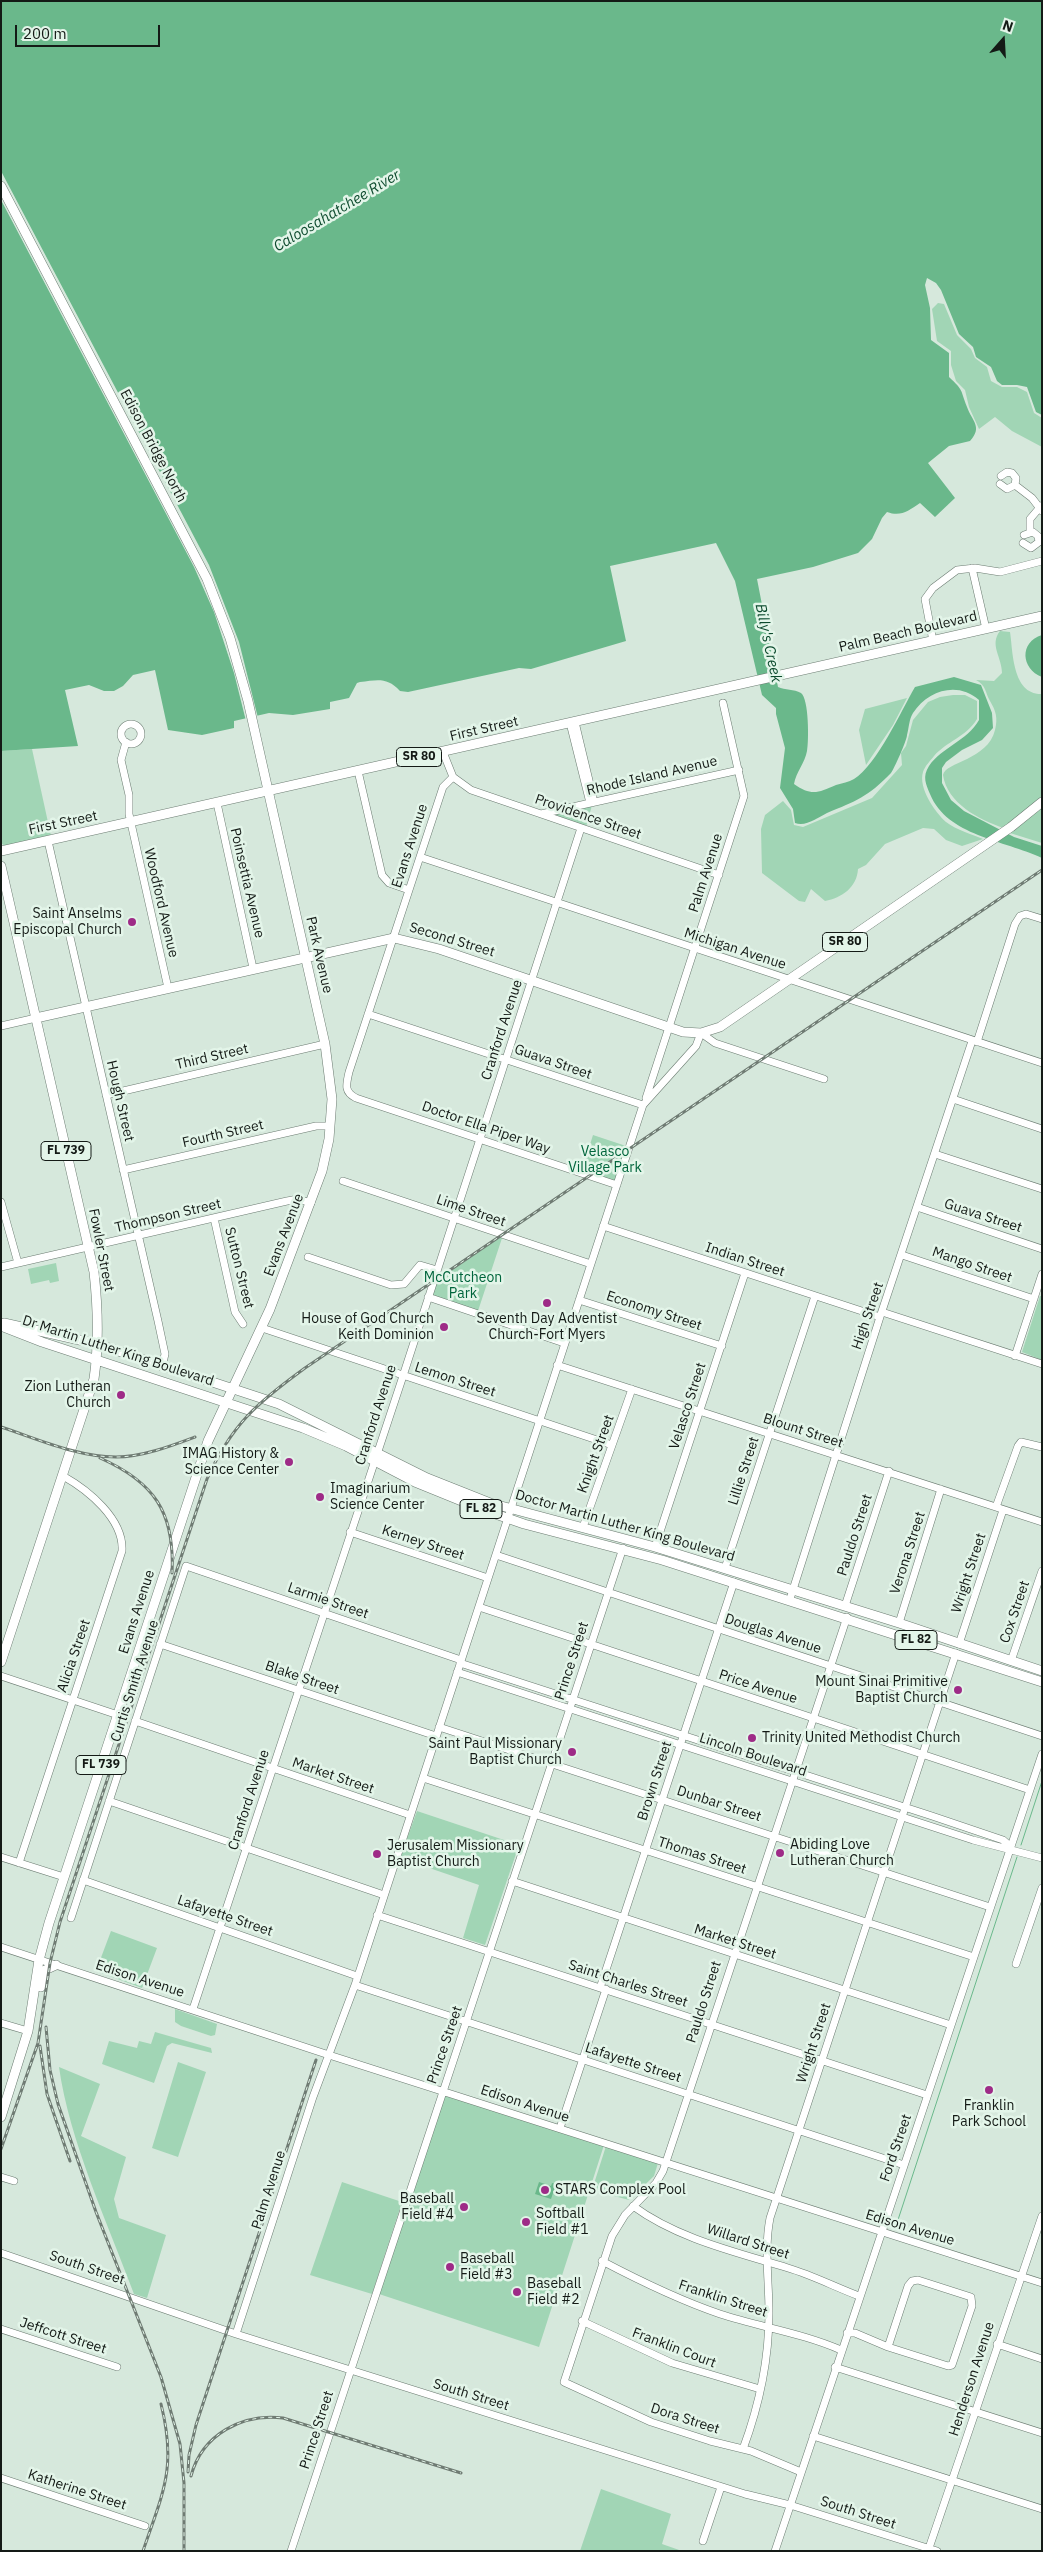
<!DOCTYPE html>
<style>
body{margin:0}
#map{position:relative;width:1043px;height:2552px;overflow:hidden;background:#d6e8dc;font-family:"IBM Plex Sans",sans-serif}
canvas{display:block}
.frame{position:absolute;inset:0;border:2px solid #141a16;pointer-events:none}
.north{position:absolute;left:978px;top:15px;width:50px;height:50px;-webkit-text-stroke:4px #e3f5e9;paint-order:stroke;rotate:19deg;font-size:14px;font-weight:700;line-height:20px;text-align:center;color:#141a16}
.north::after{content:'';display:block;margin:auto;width:18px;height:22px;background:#141a16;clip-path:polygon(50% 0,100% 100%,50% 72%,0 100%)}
.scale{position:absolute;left:15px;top:25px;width:145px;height:22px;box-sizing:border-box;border:2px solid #141a16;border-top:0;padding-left:6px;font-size:15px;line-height:18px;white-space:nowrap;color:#141a16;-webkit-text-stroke:4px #e3f5e9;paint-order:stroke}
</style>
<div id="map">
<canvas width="1043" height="2552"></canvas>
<div class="frame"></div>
<div class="north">N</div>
<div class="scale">200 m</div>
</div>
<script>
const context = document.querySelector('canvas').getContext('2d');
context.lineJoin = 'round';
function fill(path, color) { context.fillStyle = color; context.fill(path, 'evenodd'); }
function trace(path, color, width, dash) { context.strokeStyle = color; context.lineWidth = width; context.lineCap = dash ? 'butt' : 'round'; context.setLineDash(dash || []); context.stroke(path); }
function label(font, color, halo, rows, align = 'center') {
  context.font = font + ' "IBM Plex Sans",sans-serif'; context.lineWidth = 5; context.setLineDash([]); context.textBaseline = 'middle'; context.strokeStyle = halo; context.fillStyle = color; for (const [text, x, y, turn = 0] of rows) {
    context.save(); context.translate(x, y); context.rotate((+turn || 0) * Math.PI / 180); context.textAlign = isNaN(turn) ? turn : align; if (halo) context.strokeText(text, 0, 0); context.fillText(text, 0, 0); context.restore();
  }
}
fill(new Path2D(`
 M938,303L944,304L957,335L971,349L975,358L987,367L991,381L1002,387H1017L1027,392L1034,413L1042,418V447L1012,431L995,417L979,429L969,407L965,390L956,381L951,365V351L937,341L932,309Z
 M1000,631L1010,632C1013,651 1012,695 1042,694V798L1004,828C979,820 947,803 943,775C945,762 988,760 995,730C998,718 996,711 990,701C985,692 986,685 976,680L994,681L1002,673C1002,657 989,645 1000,631Z
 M953,695H965L977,701V719C965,738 947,741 934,756C930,761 925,766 923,772C918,788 935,812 946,822C956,830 974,835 983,839L962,846L946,840L934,829L923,828L885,844L866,865L858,869C857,887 842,898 825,901L811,889L805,902L799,901L762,873L761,829L765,815L783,801L791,810L794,825L803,827L872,798L902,765L901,753L906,746L913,720L928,702L940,697Z
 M907,698L893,725L866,765L859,730L865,709Z
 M32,749L51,836L5,846L1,843V751Z
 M593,802L585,830L541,814Z
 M1042,805V843L1010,833Z
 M593,1135L629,1147L617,1185L581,1173Z
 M503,1235L477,1314L428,1297L433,1282Z
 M56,1263L59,1281L50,1283L49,1280L31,1284L28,1269Z
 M1040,1296H1042V1360L1022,1352Z
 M417,1811L519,1845L485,1945L463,1938L479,1885L400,1858Z
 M111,1931L157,1948L142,1988L96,1971Z
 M175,2009L217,2024L215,2035L211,2036L181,2026L175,2022Z
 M155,2032L211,2048L212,2053L172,2043L167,2046L154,2083L102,2064L109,2041L137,2048L139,2041L151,2044Z
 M178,2062L206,2072L178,2157L152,2148Z
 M59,2067L100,2084L81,2136L126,2157L114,2199L119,2218L166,2235L147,2298L134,2294C108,2224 69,2140 59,2067Z
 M444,2093L604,2145L539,2347L379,2294Z
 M606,2146L658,2163L654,2176L629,2200L592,2190Z
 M342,2182L402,2202L372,2294L310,2275Z
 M601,2489L671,2514L662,2544L682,2551H580Z`), '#a1d5b5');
fill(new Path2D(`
 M1,1H1042V415L1036,412L1027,387L1017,385H1002L997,381L991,367L976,357L973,347L959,334L941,290L936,283L927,278L925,285L930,308L931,340L949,353V377C964,391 960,389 967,407C972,421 983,427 970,441L949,446L928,463L955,498L935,517L920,503C908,511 901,517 887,512L882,518L872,539L858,553L813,567L757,579L778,687C785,690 794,689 801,693C809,699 809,741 807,751C805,763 796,772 794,784C811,796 818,793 836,785C842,783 849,782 854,779C877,765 901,711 915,687L954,677L981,685L992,713L993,728L982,740L962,750L946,762L942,768V783L951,800L964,811L1014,837L1042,846V858C1004,840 947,836 930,794C926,784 922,777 929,766C942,747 967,741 979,720V700C958,681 928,690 913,713C909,719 909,728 907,735C907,740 894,769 891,773C868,797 856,801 827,813C817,818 806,827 795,823L793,809L780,788L785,748L776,714V708L762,695L735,581L716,543L610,566L626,641L531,669L519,668L408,692L400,691C387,677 378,680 360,682L357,683L349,698L330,702V709L293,715L269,713L234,721V728L202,735L168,730L155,670L133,675L123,686L114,691H104L89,685L65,690L78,746L1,751Z
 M1042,635V677C1021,669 1019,642 1042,635Z
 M539,2182L551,2186L552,2183L556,2184L551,2199L535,2194Z`), '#6ab88b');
fill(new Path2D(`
 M1,171L209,565L239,642L258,718L246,721L234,673L214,612L194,567L1,200Z`), '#d6e8dc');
trace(new Path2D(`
 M1021,1845L1042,1781
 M895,2229L1017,1857`), '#6ab88b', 1);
const minor = new Path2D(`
 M1001,476L1007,472L1012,473L1016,478L1015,485
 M1000,484L1007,489L1015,485
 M1015,485L1032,498L1042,511
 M1030,532V519L1041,506
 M1023,543L1031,548L1039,542L1038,536L1033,532L1024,535
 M972,568L986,629
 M933,641L925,599L933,588L957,570L975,568L1000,572L1042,561
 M575,722L593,797L590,803
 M570,723L590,803
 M121 734a10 10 0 1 1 20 0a10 10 0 1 1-20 0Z
 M126,742L121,760L129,795V814L168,988
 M443,752L453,777L471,790L719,875
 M358,771L382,875L389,883L409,890
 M453,777L443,787L349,1072C346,1085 344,1092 356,1098L617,1185
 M217,803L253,968
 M541,814L739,770
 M48,841L158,1321L165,1354L162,1367
 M420,857L1042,1063
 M368,1014L643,1105
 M1,1026L36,1018
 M977,1042L1015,924L1020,916L1026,914L1042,919
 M106,1095L325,1044
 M646,1098L744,796L723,703
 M953,1099L1042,1129
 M935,1154L1042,1189
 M123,1170L316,1126H330
 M343,1181L591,1264
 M1,1202L18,1263
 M917,1207L1042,1249
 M214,1218L235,1312L243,1324
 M603,1226L880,1317
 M902,1255L1034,1299
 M308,1257L391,1285L404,1284L420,1265L437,1270
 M1,1267L287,1201L298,1199L311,1203
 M428,1297L564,1343
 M579,1300L722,1346
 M882,1312L1042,1364
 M262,1328L612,1445
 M1015,1356L1042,1274
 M557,1365L1042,1522
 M996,1507L1018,1446L1021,1442L1042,1447
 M583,1527L632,1389
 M350,1532L488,1578
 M655,1547L745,1273
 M496,1555L1042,1736
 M725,1568L815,1296
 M790,1599L880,1317L972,1041
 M845,1606L889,1471
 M479,1607L1030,1790
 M899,1623L941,1489
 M160,1644L436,1736
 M959,1644L1003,1510
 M1011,1661L1042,1571
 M460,1663L932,1816L1003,1840L1011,1847
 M457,1672L973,1840L1042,1858
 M1,1676L118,1715
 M135,1721L410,1815
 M439,1727L990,1907
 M423,1778L974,1957
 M109,1801L384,1895
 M1,1857L64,1877
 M19,1863L122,1551C124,1519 88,1490 63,1476
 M83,1880L357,1976
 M512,1881L951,2025
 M377,1915L927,2095
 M71,1918L186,1566L461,1660
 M1,1947L329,2055L1042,2283
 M1016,1964L1042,1888
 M355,1985L904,2165
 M600,1988L734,1582
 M193,2009L403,1376L581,828
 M1,2023L28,2031
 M560,2128L606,1989
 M1,2177L14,2181
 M633,2206C678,2239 736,2252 788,2268C812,2275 835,2287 859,2296
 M1,2253L236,2334L745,2494L790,2505L937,2551
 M602,2261C640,2281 679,2300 720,2314C760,2327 802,2333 841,2350
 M918,2280L971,2297L972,2306L952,2365L948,2366L888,2347L908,2286L912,2281Z
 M582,2321L672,2363L760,2389
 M1,2329L117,2367
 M847,2333H855L888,2347
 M236,2334L313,2097L355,1985L643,1105L696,1046L701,1033L715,1043L824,1079
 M997,2344L1042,2359
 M835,2367L1042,2433
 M813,2436L1042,2509
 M743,2449C759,2406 769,2359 769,2313C769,2281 764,2249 770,2218L956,1653
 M801,2472L751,2451L710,2441L651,2422L564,2382L612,2236L625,2215L656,2183L663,2171L847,1617
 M1,2478L145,2526
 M703,2541L721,2487
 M291,2551L623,1548
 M775,2551L1042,1754
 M928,2551L1042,2216`);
const major = new Path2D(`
 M1,186L207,579L230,638L248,701L325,1044L332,1099L329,1139L322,1171L270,1309L208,1441L49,1923L39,1960L28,2031L1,2117
 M1,851L1042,616
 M1,866L94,1272C98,1308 99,1344 94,1379L1,1662
 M36,1018L394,938L439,949L683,1032L701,1033L720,1027L1011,827L1042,802
 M4,1323L97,1344L279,1404L427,1478L490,1503L655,1547L899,1623L1042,1671
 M1,1326L42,1342L303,1428L346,1446L415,1482L484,1510L524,1524L662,1560L1042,1682
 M41,1987L45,1970L56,1965`);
trace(minor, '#6c7c72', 8);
trace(major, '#6c7c72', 10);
trace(minor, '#fff', 7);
trace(major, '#fff', 9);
const rail = new Path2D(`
 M1,1427C38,1439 77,1457 116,1457C142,1457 171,1446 195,1437
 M100,1458C154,1482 175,1512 172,1573
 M46,2027L50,2070L58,2104L96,2212L161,2377L180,2444L184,2483V2551
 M40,2046L47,2094L70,2161
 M1,2149L38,2043L50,1963L60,1922L207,1479C232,1424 257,1403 305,1368L1042,870
 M188,2472L189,2455L196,2425L316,2060
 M191,2476C202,2434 243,2413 283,2418L461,2473
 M143,2551C163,2492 177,2468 161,2404`);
trace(rail, '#6f7b73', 3);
trace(rail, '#e3f5e9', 1, [4]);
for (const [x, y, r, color] of [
 [132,922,5,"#9e2b87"],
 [547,1303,5,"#9e2b87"],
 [444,1327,5,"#9e2b87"],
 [121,1395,5,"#9e2b87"],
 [289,1462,5,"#9e2b87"],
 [320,1497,5,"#9e2b87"],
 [958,1690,5,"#9e2b87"],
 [752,1738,5,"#9e2b87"],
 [572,1752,5,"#9e2b87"],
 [780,1853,5,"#9e2b87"],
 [377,1854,5,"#9e2b87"],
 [989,2090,5,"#9e2b87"],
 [545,2190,5,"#9e2b87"],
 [464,2207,5,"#9e2b87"],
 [526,2222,5,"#9e2b87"],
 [450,2267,5,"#9e2b87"],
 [517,2292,5,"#9e2b87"]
]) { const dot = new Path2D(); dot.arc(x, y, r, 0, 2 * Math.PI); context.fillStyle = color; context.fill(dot); trace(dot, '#e3f5e9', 2); }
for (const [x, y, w] of [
 [419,757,45],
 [845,942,45],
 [66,1151,50],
 [481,1509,42],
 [916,1640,42],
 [101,1765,50]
]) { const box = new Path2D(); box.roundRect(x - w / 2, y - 9.5, w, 19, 4); context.fillStyle = '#e3f5e9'; context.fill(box); trace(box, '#141a16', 1); }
label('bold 12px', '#141a16', null, [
 ["SR 80",419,757],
 ["SR 80",845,942],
 ["FL 739",66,1151],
 ["FL 82",481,1509],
 ["FL 82",916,1640],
 ["FL 739",101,1765]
]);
label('14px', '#141a16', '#e3f5e9', [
 ["Edison Bridge North",153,446,62],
 ["Palm Beach Boulevard",908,632,-13],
 ["First Street",484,729,-13],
 ["Rhode Island Avenue",652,776,-13],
 ["Providence Street",588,817,19],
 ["First Street",63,823,-12],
 ["Evans Avenue",410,846,-72],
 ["Palm Avenue",706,873,-72],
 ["Poinsettia Avenue",247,883,77],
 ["Woodford Avenue",161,903,77],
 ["Second Street",452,940,17],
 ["Michigan Avenue",735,949,18],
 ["Park Avenue",319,955,77],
 ["Cranford Avenue",502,1030,-72],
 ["Third Street",212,1057,-13],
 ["Guava Street",553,1062,19],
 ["Hough Street",120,1101,77],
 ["Doctor Ella Piper Way",486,1128,19],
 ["Fourth Street",223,1134,-13],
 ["Lime Street",471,1211,19],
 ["Thompson Street",168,1216,-13],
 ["Guava Street",983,1216,18],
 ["Evans Avenue",284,1235,-69],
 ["Fowler Street",101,1250,79],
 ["Indian Street",745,1260,18],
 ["Mango Street",972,1265,19],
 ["Sutton Street",239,1268,76],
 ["Economy Street",654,1311,18],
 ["High Street",868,1316,-71],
 ["Dr Martin Luther King Boulevard",118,1351,18],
 ["Lemon Street",455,1380,18],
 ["Velasco Street",688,1406,-72],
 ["Cranford Avenue",376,1415,-72],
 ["Blount Street",803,1431,18],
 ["Knight Street",596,1454,-70],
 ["Lillie Street",744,1471,-72],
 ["Doctor Martin Luther King Boulevard",625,1526,16],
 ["Pauldo Street",855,1535,-72],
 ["Kerney Street",423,1543,18],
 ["Verona Street",908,1553,-72],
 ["Wright Street",969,1573,-72],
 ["Larmie Street",328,1601,19],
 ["Evans Avenue",137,1612,-72],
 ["Cox Street",1015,1612,-71],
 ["Douglas Avenue",773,1634,18],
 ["Alicia Street",74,1656,-71],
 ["Prince Street",572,1661,-72],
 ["Blake Street",302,1678,19],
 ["Curtis Smith Avenue",135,1681,-72],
 ["Price Avenue",758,1687,18],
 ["Lincoln Boulevard",753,1755,18],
 ["Market Street",333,1776,19],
 ["Brown Street",655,1781,-72],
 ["Cranford Avenue",249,1800,-72],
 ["Dunbar Street",719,1804,18],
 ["Thomas Street",702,1856,18],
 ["Lafayette Street",225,1916,19],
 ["Market Street",735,1942,18],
 ["Edison Avenue",140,1979,18],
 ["Saint Charles Street",628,1984,18],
 ["Pauldo Street",704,2002,-72],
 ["Wright Street",814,2043,-72],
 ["Prince Street",445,2045,-71],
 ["Lafayette Street",633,2063,18],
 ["Edison Avenue",525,2104,18],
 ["Ford Street",896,2148,-71],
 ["Palm Avenue",269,2190,-72],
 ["Edison Avenue",910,2228,17],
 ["Willard Street",748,2242,18],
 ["South Street",87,2268,19],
 ["Franklin Street",723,2299,18],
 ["Jeffcott Street",63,2336,18],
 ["Franklin Court",674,2348,21],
 ["Henderson Avenue",972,2379,-72],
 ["South Street",471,2395,17],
 ["Dora Street",685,2419,18],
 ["Prince Street",317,2430,-72],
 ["Katherine Street",77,2490,18],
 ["South Street",858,2513,18]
]);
label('14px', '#141a16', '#e3f5e9', [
 ["Saint Anselms",122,914,"right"],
 ["Episcopal Church",122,930,"right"],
 ["House of God Church",434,1319,"right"],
 ["Keith Dominion",434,1335,"right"],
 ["Seventh Day Adventist",547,1319,"center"],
 ["Church-Fort Myers",547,1335,"center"],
 ["Zion Lutheran",111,1387,"right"],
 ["Church",111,1403,"right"],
 ["IMAG History &",279,1454,"right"],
 ["Science Center",279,1470,"right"],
 ["Imaginarium",330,1489],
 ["Science Center",330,1505],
 ["Mount Sinai Primitive",948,1682,"right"],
 ["Baptist Church",948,1698,"right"],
 ["Trinity United Methodist Church",762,1738],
 ["Saint Paul Missionary",562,1744,"right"],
 ["Baptist Church",562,1760,"right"],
 ["Abiding Love",790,1845],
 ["Lutheran Church",790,1861],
 ["Jerusalem Missionary",387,1846],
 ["Baptist Church",387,1862],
 ["Franklin",989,2106,"center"],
 ["Park School",989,2122,"center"],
 ["STARS Complex Pool",555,2190],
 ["Baseball",454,2199,"right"],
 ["Field #4",454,2215,"right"],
 ["Softball",536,2214],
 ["Field #1",536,2230],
 ["Baseball",460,2259],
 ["Field #3",460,2275],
 ["Baseball",527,2284],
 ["Field #2",527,2300]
], 'left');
label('14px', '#00653c', '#e3f5e9', [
 ["Velasco",605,1152],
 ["Village Park",605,1168],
 ["McCutcheon",463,1278],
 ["Park",463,1294]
]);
label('italic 15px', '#0d4b2e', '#e3f5e9', [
 ["Caloosahatchee River",337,211,-31],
 ["Billy's Creek",768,643,78]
]);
</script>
